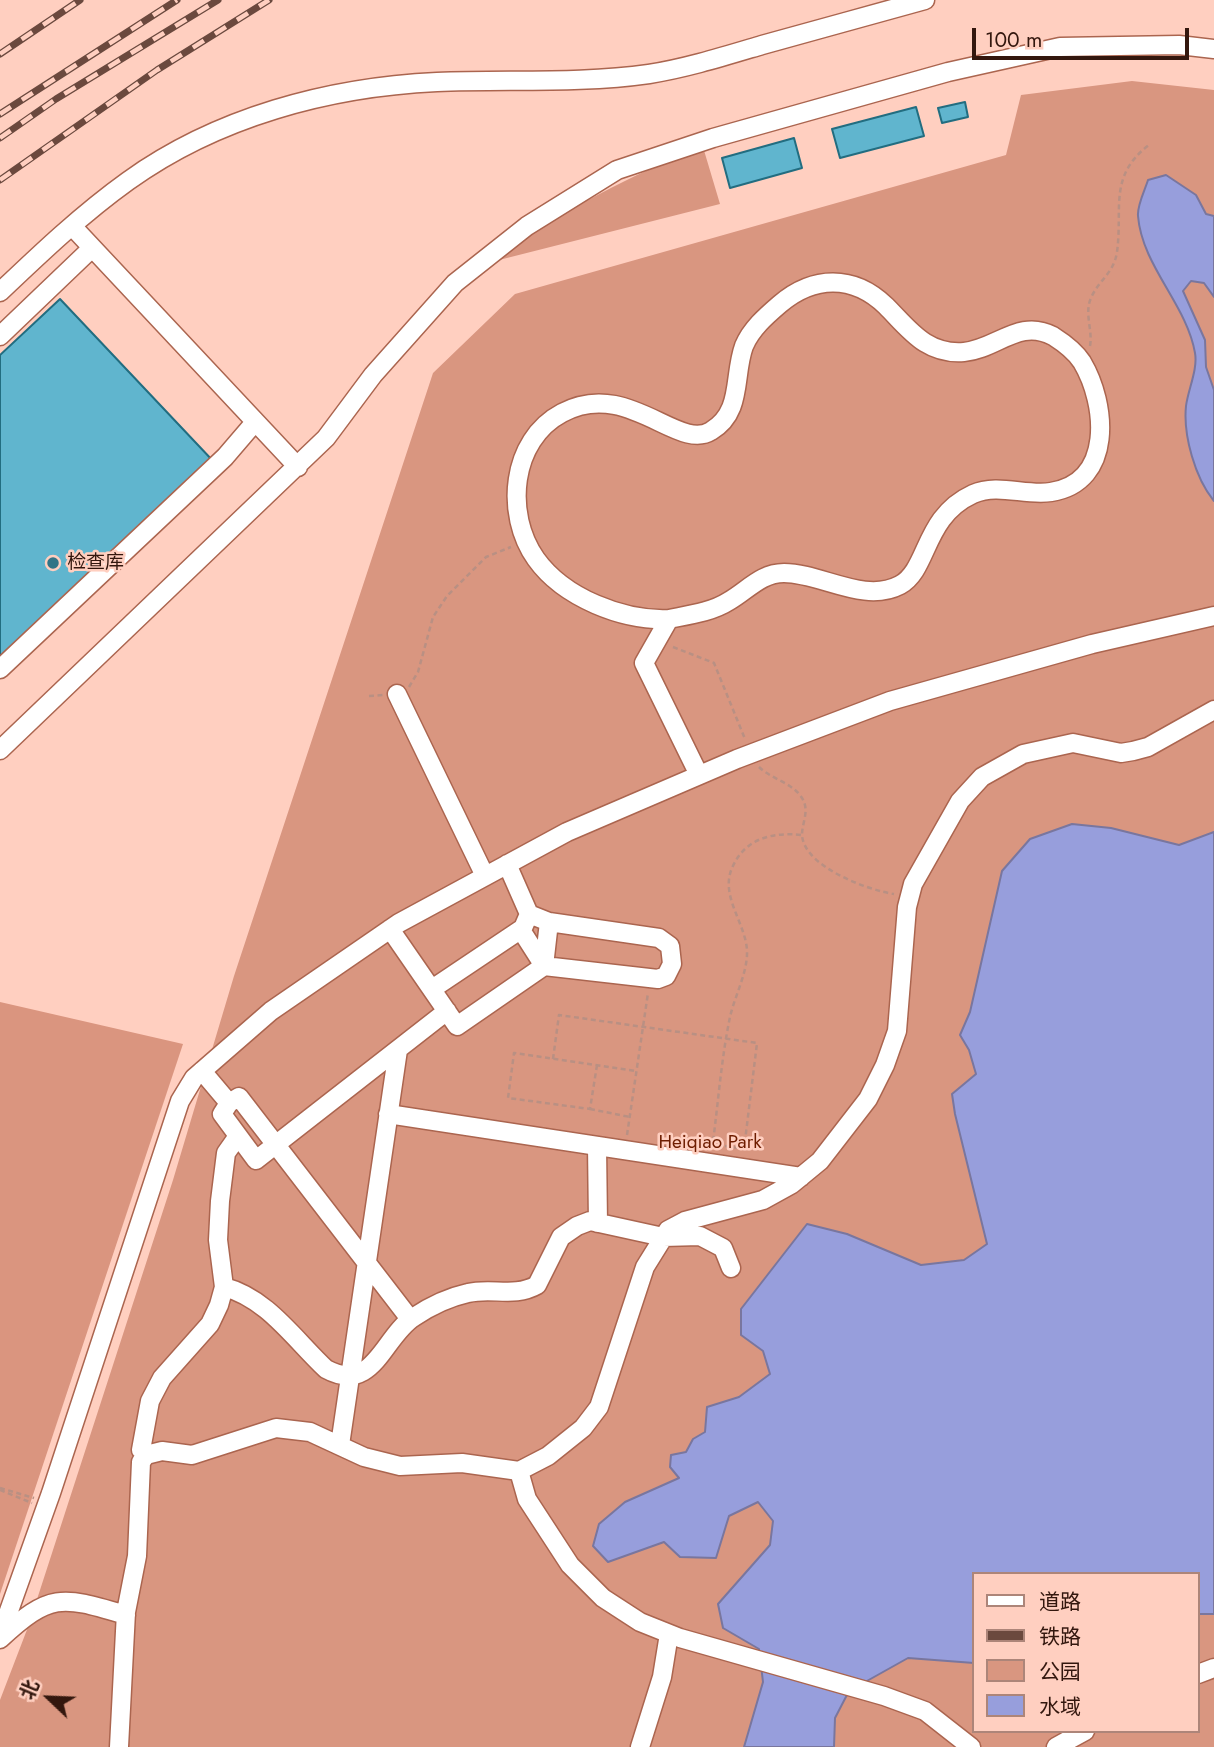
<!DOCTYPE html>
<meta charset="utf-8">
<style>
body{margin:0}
#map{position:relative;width:1214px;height:1747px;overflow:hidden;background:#ffcfc0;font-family:Jost,"Noto Sans SC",sans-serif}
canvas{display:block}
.legend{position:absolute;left:972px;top:1572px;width:228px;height:161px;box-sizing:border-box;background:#ffcfc0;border:2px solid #ad8579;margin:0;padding:9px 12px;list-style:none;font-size:21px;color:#33170e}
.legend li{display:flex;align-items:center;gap:14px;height:35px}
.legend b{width:35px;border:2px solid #ad8579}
.north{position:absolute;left:14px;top:1663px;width:70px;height:70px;-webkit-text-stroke:5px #ffcfc0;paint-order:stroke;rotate:293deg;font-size:19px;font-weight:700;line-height:28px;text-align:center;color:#33170e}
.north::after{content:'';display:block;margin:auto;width:24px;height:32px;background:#33170e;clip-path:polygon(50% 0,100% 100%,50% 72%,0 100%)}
.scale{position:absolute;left:972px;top:28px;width:217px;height:32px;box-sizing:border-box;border:4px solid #33170e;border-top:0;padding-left:9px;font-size:21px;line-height:24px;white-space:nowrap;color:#33170e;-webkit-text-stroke:5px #ffcfc0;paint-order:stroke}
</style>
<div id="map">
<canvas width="1214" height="1747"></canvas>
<ul class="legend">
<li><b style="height:9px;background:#fff"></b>道路</li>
<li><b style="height:9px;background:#6b493e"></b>铁路</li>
<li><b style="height:19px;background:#d99680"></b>公园</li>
<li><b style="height:19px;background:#979edc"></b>水域</li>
</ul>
<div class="north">北</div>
<div class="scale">100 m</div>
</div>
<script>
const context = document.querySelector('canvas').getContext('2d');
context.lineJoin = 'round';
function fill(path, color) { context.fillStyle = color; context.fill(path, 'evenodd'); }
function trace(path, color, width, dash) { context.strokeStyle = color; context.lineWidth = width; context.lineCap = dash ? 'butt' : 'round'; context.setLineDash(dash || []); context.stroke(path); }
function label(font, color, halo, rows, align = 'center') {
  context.font = font + ' Jost,"Noto Sans SC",sans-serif'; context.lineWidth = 5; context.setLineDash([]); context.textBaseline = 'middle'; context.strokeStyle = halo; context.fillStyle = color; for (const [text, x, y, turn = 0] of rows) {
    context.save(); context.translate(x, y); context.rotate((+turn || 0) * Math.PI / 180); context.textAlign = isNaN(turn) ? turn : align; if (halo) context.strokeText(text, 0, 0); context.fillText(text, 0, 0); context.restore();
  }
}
fill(new Path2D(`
 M1132,81L1214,90V1747H0V1700L28,1627L173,1180L234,976L433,373L515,294L1006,155L1021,95ZM974,1574H1198V1731H974Z
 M703,147L720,204L499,260L502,252C567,209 630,175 703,147Z`), '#d99680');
fill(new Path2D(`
 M0,1002L183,1044L0,1594Z`), '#da957f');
const water = new Path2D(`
 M1166,175L1196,195L1206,214L1214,216V297L1204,283L1191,281L1183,291L1205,340L1206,367L1214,390V501C1195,478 1183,435 1186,406C1188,390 1198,369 1195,353C1187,305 1142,266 1138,216C1137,205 1145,190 1148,180Z
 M1072,824L1111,828L1179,845L1214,832V1614H1198V1574H974V1663L908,1658L849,1691L835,1718L834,1747H744L763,1682L759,1649L723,1628L718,1604L770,1545L773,1521L758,1502L729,1516L716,1558L680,1557L664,1542L608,1562L593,1546L599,1524L625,1502L679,1478L670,1467L671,1455L686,1452L693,1439L705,1432L707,1407L739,1397L770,1374L763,1351L741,1335V1309L807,1224L847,1234L921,1265L964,1260L987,1244L955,1114L952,1094L976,1074L969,1050L960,1035L970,1012L1002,871L1030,839Z`);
fill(water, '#979edc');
trace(water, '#79769e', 2);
const building = new Path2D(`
 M965,102L968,117L942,123L938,108Z
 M916,107L924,136L840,158L832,129Z
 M794,138L802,168L730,188L722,158Z
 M60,299L214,462L0,664V355Z`);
fill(building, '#60b5ce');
trace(building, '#226d80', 2);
const minor = new Path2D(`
 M72,226L298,467
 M0,292C41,253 82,214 128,181C217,117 329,87 437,82C507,79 579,84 649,74C687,68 725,56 762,45C816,30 871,15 925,0
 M0,336L92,248
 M669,619C623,621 564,598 536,559C504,514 511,440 562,413C627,378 678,452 711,431C743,412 733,376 744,346C751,329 766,316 780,304C813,276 853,274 886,306C909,329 926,355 964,352C997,349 1019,318 1053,336C1064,343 1075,351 1082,362C1107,404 1114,482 1051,492C1025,496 998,483 973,494C923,517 929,569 900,585C864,604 821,573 784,573C761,573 748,590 729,601C712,612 689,615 669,619L644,663L699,775
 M0,669L225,457L255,422
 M397,694L485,876
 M0,750L326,438L373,375L455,283L527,226L617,170L713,138L948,72L1060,47L1179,45L1214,49
 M390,929L457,1026L544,966L658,979L666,976L672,964L670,946L659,938L549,922L529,914
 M521,930L544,966
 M544,966L549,922
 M432,989L523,928L529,914L507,864
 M202,1071L229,1103L222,1114L256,1160L447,1011
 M229,1103L239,1097L410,1319
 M388,1114L801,1177
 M597,1146L598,1223
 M224,1287C267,1298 294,1339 326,1369C374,1395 383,1336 414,1317C429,1307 450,1297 468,1293C492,1287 514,1298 537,1285L561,1237L577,1226L590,1221L663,1237L700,1236L723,1248L731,1268
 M340,1445L398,1050
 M141,1450L150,1401L162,1378L210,1324L219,1305L224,1287L218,1240L220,1201L226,1153L238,1136
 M519,1471L527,1499L570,1565L603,1598L640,1622L680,1638L884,1696L925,1711L971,1747
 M0,1636L51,1493L180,1101L194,1078L271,1011L399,923L567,832L737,759L890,701L1092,644L1214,616
 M0,1639C51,1592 61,1596 126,1615
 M1198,1674L1214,1668
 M119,1747L126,1612L137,1556L141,1462L146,1455L162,1451L192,1455L276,1428L310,1432L364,1457L400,1466L462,1463L519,1471L548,1456L583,1428L599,1407L645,1267L668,1230L685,1221L763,1200L792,1184L820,1161L868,1099L885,1065L897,1031L907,907L913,884L960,801L982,777L1023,754L1073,743L1121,753L1133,751L1148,747L1214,710
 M640,1747L662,1677L669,1634
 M1056,1747L1085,1731`);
trace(minor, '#ab654f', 21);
trace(new Path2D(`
 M1090,346C1093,331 1084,313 1091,298C1098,281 1114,273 1117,252C1123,208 1108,176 1149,145
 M673,647L714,663L745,739
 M409,687L418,672L433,617L447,596L486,557L511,547
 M369,696L383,695
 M759,767C771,779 793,783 802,798C810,811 802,822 802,835C804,867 868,890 894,894
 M553,1059L559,1015L757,1043L744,1149L713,1144
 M597,1065L590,1109L508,1098L514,1053L636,1071
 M590,1109L630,1117
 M627,1135L648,993
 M712,1149C718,1106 721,1060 730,1017C735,995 748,972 747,950C745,922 720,896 732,868C745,838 772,832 802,835
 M0,1488L34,1498
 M0,1490L32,1503`), '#b99083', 2.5, [5, 3.5]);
trace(minor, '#fff', 18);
const rail = new Path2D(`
 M0,54L80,0
 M0,114L177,0
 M0,138L56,99L218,0
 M0,180L157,70L269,0`);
trace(rail, '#6b493e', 7);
trace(rail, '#ffcfc0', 4.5, [13]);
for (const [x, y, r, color] of [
 [53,563,7,"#327486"]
]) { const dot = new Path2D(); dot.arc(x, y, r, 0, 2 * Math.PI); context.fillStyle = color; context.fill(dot); trace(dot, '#ffcfc0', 2.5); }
label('19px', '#33170e', '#ffcfc0', [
 ["检查库",67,563]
], 'left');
label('19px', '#6e1d00', '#ffcfc0', [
 ["Heiqiao Park",710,1143]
]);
</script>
